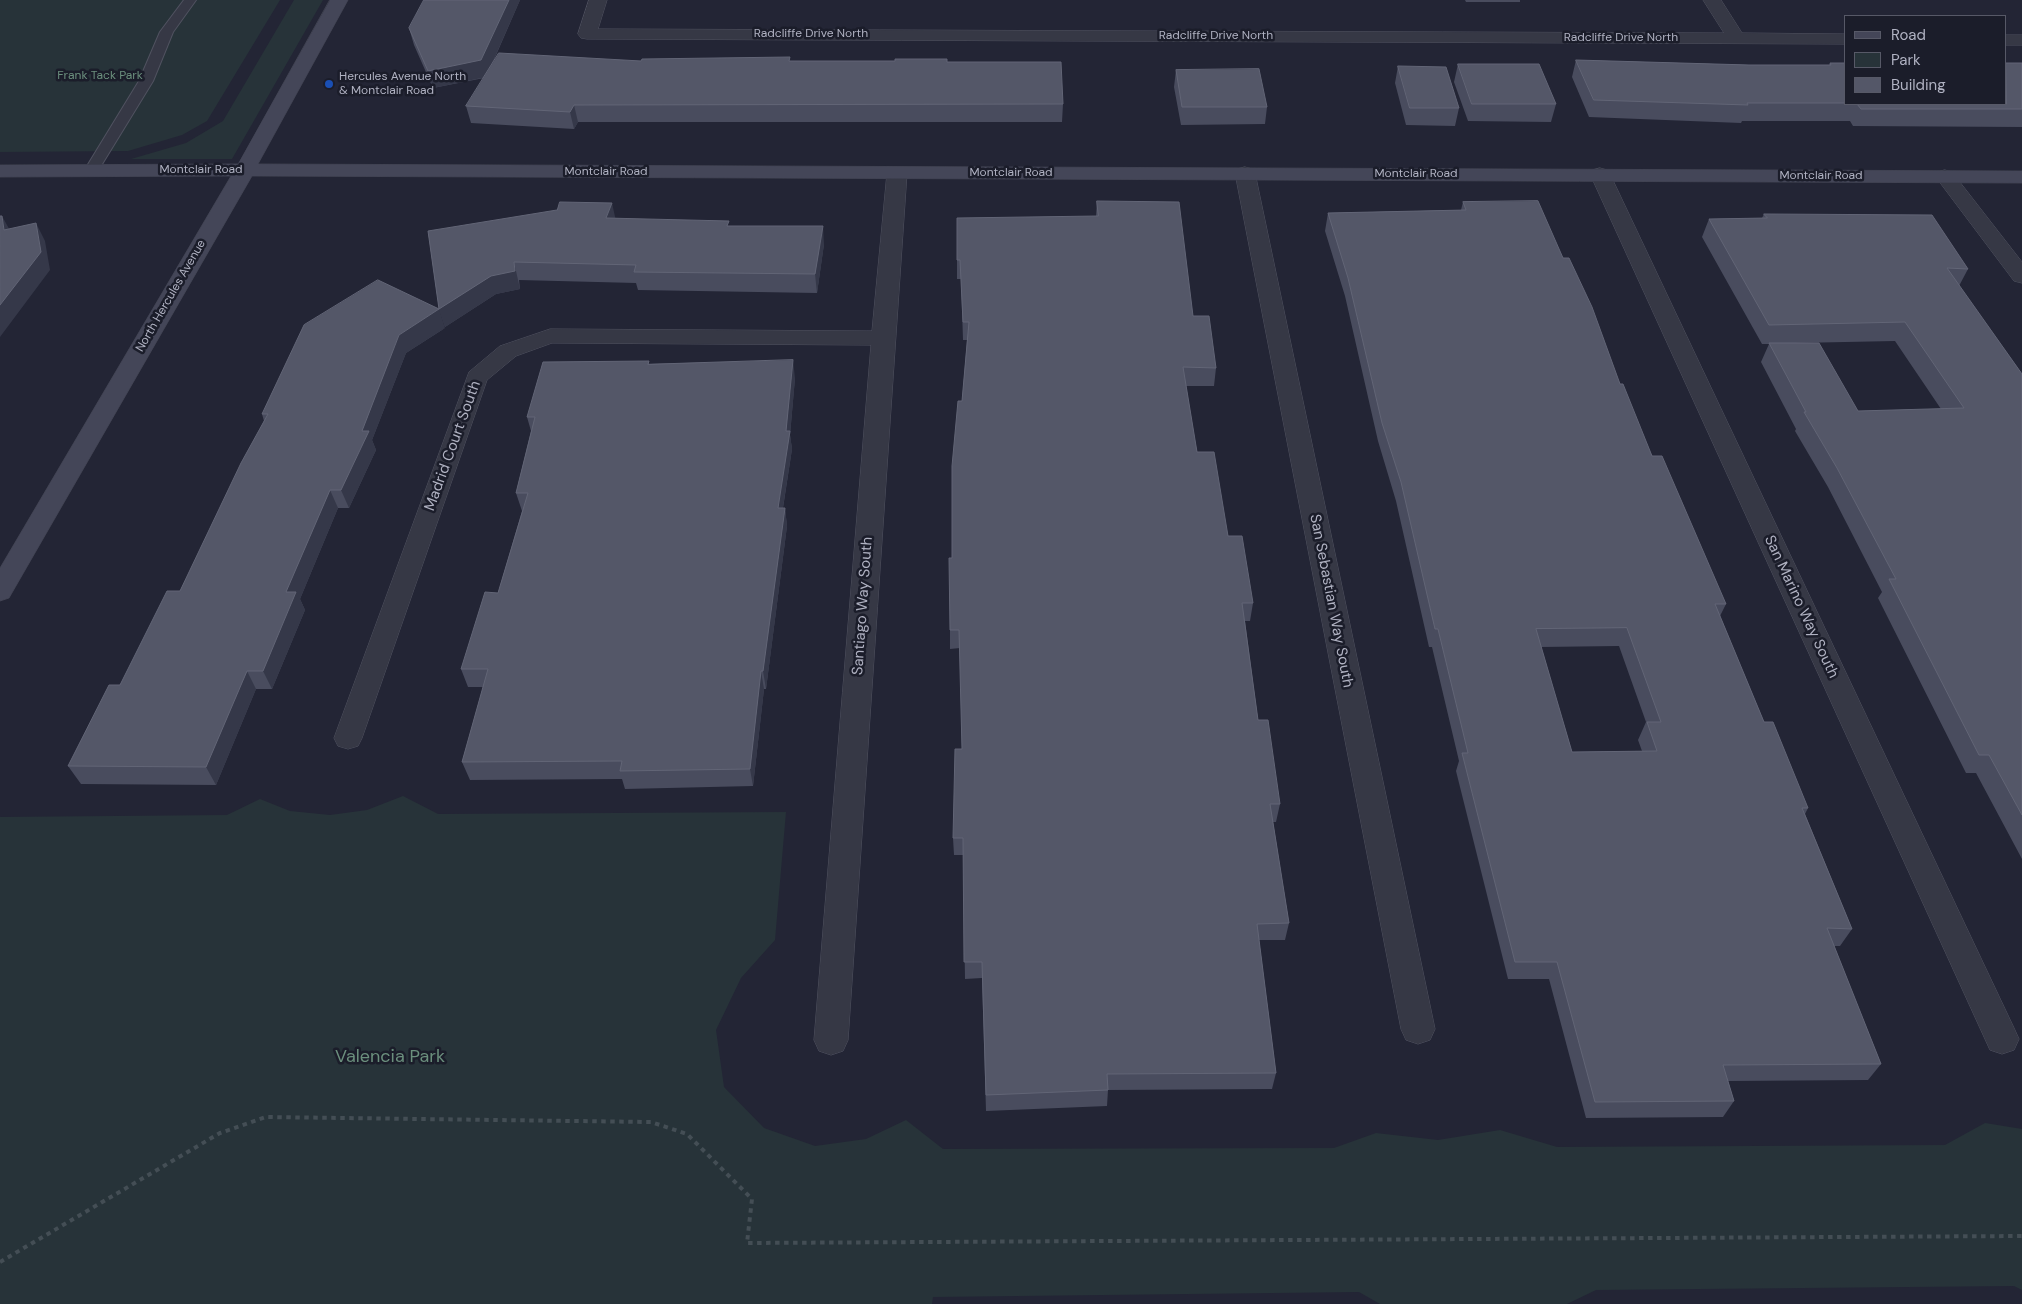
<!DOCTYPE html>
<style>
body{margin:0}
#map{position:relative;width:2022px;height:1304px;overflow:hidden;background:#232535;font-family:"DM Sans",sans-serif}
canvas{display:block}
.legend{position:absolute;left:1844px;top:15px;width:162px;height:90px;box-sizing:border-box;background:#1b1d2a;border:1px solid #575967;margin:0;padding:6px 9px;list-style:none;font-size:15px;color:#b0b2c2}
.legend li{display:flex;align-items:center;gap:10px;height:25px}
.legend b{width:25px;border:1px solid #575967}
</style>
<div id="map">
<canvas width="2022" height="1304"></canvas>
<ul class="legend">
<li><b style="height:6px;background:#444658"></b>Road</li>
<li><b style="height:14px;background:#273339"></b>Park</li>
<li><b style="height:14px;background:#545768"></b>Building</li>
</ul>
</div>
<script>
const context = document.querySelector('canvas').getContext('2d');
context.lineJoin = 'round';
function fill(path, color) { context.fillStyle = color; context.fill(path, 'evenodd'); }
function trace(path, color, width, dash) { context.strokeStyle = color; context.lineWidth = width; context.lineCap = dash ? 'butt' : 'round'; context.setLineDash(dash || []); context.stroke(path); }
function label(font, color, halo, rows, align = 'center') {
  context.font = font + ' "DM Sans",sans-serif'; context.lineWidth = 5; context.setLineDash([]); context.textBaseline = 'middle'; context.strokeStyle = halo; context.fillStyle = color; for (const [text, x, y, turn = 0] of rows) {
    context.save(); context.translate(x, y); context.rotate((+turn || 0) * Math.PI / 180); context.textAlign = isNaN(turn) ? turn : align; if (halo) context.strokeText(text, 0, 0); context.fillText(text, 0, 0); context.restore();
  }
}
fill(new Path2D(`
 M0,0H280L207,121L182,135L128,151L0,152Z
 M294,0H323L232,159H131L186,143L223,121Z
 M403,796L438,814L786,812L775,940L741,978L716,1030L724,1087L764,1128L815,1146L866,1139L906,1120L943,1149L1334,1148L1376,1133L1438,1140L1500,1130L1557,1147L1945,1145L1985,1123L2022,1129V1290L2014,1286L1596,1290L1567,1304H1380L1359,1292L933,1297L932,1304H0V817L227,815L260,799L290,811L330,815L367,810Z`), '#273339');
const lane = new Path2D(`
 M184,0H196L173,32L153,81L96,174H86L84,171L139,81L160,32Z`);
const street = new Path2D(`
 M589,0H607L598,29L1724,33L1703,0H1721L1742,33L1846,34V44L587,39L581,38L578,34Z
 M2006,35H2022V45H2006Z
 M897,167L904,169L907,173L848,1040L843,1051L831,1055L819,1051L814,1040L871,345L552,343L516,356L487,380L362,738L358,746L348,749L338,746L334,738L469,372L500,346L550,329L872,331L887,173L890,169Z
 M1245,167L1252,169L1255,173L1435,1029L1430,1040L1418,1044L1406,1040L1401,1029L1235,173L1238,169Z
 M1600,168L1607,170L1610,174L2014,1028L2019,1039L2014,1050L2002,1054L1990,1050L1590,174L1593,170Z
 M1945,170L1952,172L2022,262V283L2014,281L1935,176L1938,172Z`);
const secondary = new Path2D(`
 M330,0H348L258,164L2022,171V183L252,176L9,598L0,601V568L231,176L0,177V165L238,164Z`);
trace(lane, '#505260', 2);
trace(street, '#505260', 1);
trace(secondary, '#3f414f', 1);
trace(new Path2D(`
 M0,1262L220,1133L266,1117L651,1122L687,1134L752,1199L747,1243L2022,1236`), '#444e55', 4, [4.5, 4.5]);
fill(lane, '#363845');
fill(street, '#363845');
fill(secondary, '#444658');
fill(new Path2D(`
 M424,0H520L490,69L641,61L947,62L1063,104L1062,122H578L574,129L471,123L466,106L484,78L433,88L414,45L409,28Z
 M1465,0H1520V2H1466Z
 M1576,60L1749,65H1829L1830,63H1846V104H2006L2022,63V127L1853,126L1850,121H1742L1741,123L1589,117L1572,77Z
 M1458,64L1556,104L1551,122L1468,121L1454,82Z
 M1398,66L1459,108L1455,126L1406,125L1395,83Z
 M1176,70L1267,107L1265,124L1181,125L1174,87Z
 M1097,201L1193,316L1216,368L1214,386H1186L1197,452L1253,603L1250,621H1245L1258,720L1280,804L1276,822H1273L1289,923L1285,940H1259L1276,1073L1272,1089L1108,1090L1107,1106L986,1111L982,978L965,979L963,855H954L953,838L962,749L960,648L950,649V630L952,558L962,401L967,340H963L961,279H957V260L1096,216Z
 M1463,202L1563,258L1652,456L1726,604L1720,616L1764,722L1808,808L1805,814L1852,929L1840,946H1834L1881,1064L1868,1080L1728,1081L1734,1101L1723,1117L1586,1118L1549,979H1508L1456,771L1459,761L1432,647H1429L1396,501L1378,441L1345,296L1325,231L1328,213L1461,210ZM1619,646L1646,722L1638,740L1642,751L1572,752L1541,647Z
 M1764,214L1968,269L1959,286L2022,374V859L1976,773H1966L1878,598L1882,592L1828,487L1795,431L1796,429L1761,362L1769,344H1762L1702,237L1709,219L1762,218ZM1895,341L1941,409L1858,411L1796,343Z
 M615,218L729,226L824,244L817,293L638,290L636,283L519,280L520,289L496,294L445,327L439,309L428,231Z
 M445,328L406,353L372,440L376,450L349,508H338L300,599L305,610L272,689H256L216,785L81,784L68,766L180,591L264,421L262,414Z
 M649,361V364L795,378L790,435L792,449L783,508H785L787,526L766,689H764L753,786L625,789L622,779L470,780L462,762L483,687H468L461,669L498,593L522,511L516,493L531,431L527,417Z`), '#494c5e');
fill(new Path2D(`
 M509,0H520L486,77L433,88L428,71Z
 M574,105L578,122L574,129L570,112Z
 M612,203L616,221L606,218Z
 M2,216L12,234L4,230Z
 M36,223L45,241L50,270L0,337V305Z
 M823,226L824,244L817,293L815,274Z
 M514,262L520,289L496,294L445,327L439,309L491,276Z
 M439,309L445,328L406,353L372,440L376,450L349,508L341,490L362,431L399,335Z
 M793,360L795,378L790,435L792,449L780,526L778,508L786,431Z
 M330,490L338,508L300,599L305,610L272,689L263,671L286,592Z
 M785,508L787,526L766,689L763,671Z
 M247,671L256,689L216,785L206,767Z
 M761,671L764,689L753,786L750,769Z`), '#353849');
const building = new Path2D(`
 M424,0H509L481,60L428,71L409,28Z
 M499,53L641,61L642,59L790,57L789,61H895V59H947V62H1061L1063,104L574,105L570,112L466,106Z
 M1576,60L1749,65H1831L1830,63H1846V103H1747L1748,105L1594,100Z
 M2006,63H2022V109H1861L1857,104H2006Z
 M1458,64H1539L1556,104H1472Z
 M1398,66L1446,67L1459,108H1410Z
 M1259,69L1267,107H1182L1176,70Z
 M1097,201L1179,202L1193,316H1209L1216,368L1183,367L1197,452H1214L1228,536H1242L1253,603H1242L1258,720H1268L1280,804H1270L1289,923L1257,924L1276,1073L1107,1074L1108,1090L986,1095L982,962H964L963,838H953L955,749H962L959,630H950L949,558H952V466L958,401H962L969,322H963L960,260H957V218L1098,216Z
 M1538,201L1563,258H1569L1592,307L1620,384H1623L1652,456H1662L1726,604H1715L1764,722H1773L1808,808H1802L1852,929L1827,928L1881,1064L1723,1065L1734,1101L1595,1102L1557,962H1515L1462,753H1468L1438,629H1435L1401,482L1382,423L1348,278L1328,213L1466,210L1463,202ZM1627,628L1661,722H1647L1657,751L1572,752L1536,629Z
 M560,202L612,203L606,218L729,221L727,226H823L815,274L634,272L636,265L514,262L515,271L491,276L439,309L428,231L557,210Z
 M1764,214L1932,215L1968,269L1947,268L2022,374V815L1989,755H1979L1889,579H1896L1837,468L1804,412H1806L1769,343H1819L1858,411L1964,408L1905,322L1769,325L1709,219L1767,218Z
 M0,216H2L4,230L36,223L41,252L0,305Z
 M378,280L439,309L399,335L362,431H369L341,490H330L286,592H296L263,671H247L206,767L68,766L109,685H120L167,591H180L241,463L268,414H262L304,325Z
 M793,360L786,431H790L778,508H785L763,671H761L750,769L620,771L622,761L462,762L488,669H461L485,592L498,593L528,493H516L535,417H527L543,362L649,361L648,364Z`);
fill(building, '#545768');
trace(building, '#626576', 1);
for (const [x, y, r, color] of [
 [329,84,5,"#1a4fb4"]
]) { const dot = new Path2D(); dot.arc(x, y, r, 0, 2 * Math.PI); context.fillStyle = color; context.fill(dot); trace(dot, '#1b1d2a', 2); }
label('12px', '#b0b2c2', '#1b1d2a', [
 ["Radcliffe Drive North",811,34],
 ["Radcliffe Drive North",1216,36],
 ["Radcliffe Drive North",1621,38],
 ["Montclair Road",201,170],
 ["Montclair Road",606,172],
 ["Montclair Road",1011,173],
 ["Montclair Road",1416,174],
 ["Montclair Road",1821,176],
 ["North Hercules Avenue",171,296,-60]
]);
label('12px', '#6b8f7d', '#1b1d2a', [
 ["Frank Tack Park",100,76]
]);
label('12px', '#b0b2c2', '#1b1d2a', [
 ["Hercules Avenue North",339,77],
 ["& Montclair Road",339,91]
], 'left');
label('15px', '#b0b2c2', '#1b1d2a', [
 ["Madrid Court South",453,446,-70],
 ["San Sebastian Way South",1331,601,79],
 ["Santiago Way South",863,606,-86],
 ["San Marino Way South",1801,607,65]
]);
label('18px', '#6b8f7d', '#1b1d2a', [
 ["Valencia Park",390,1057]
]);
</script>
